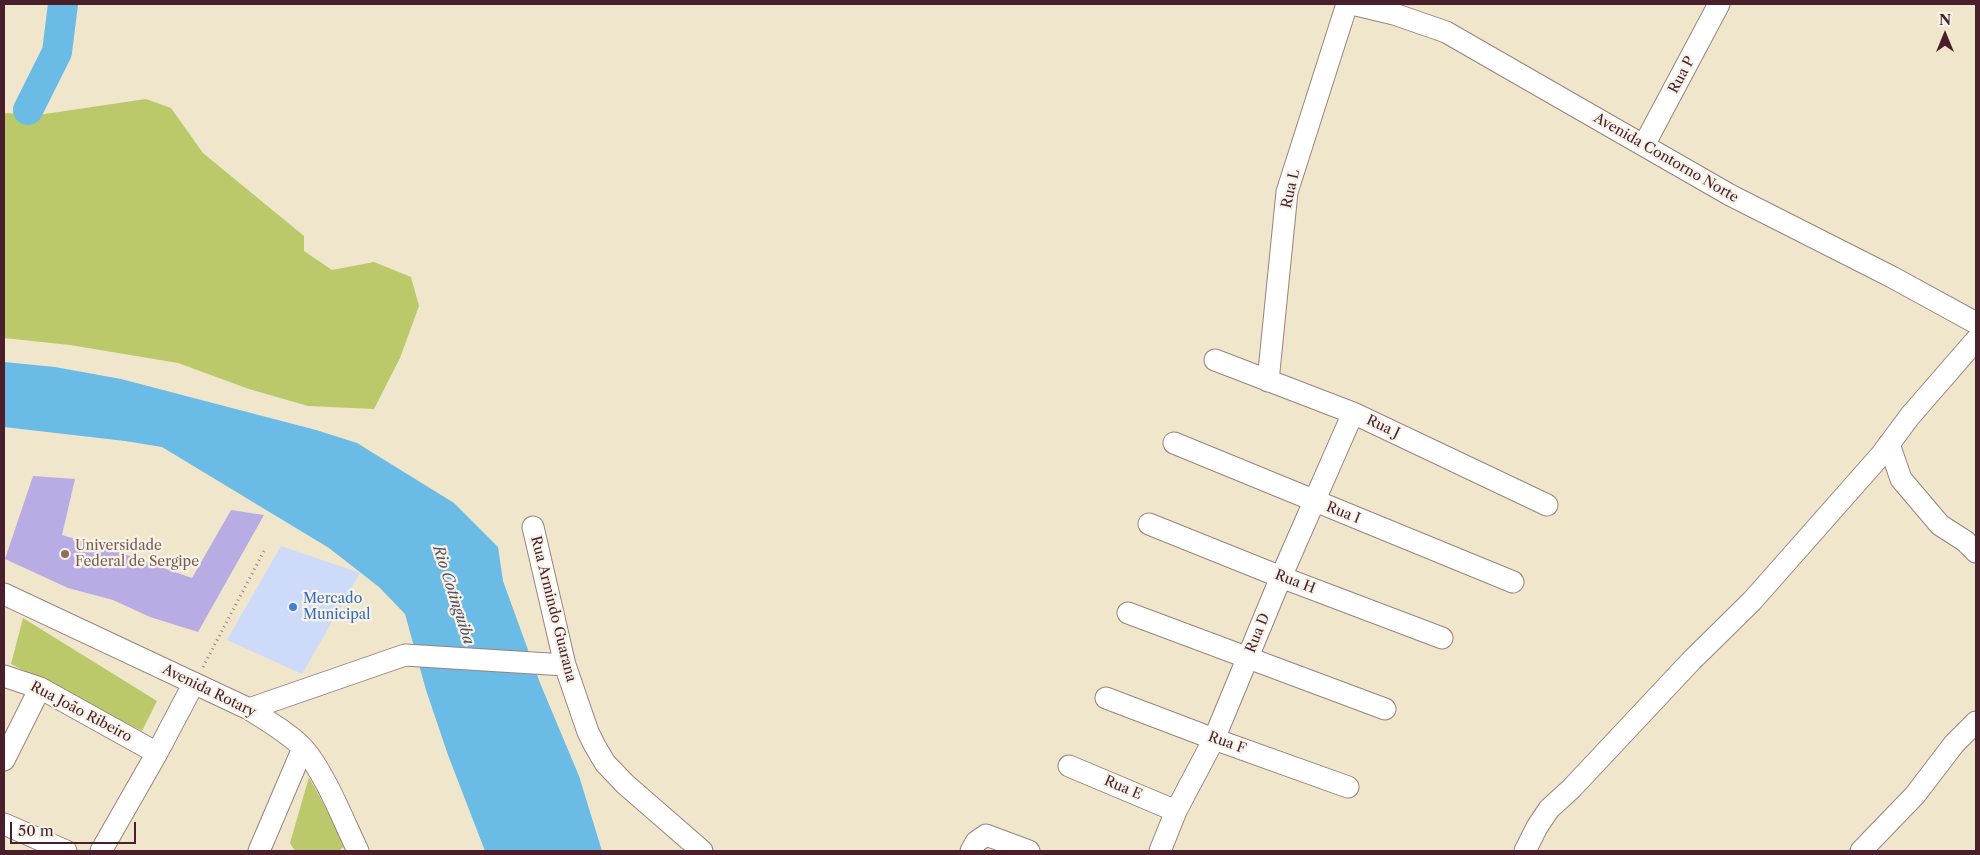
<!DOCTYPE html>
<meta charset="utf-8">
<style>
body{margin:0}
#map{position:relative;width:1980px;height:855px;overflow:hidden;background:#efe6cc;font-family:"Libre Caslon Text",serif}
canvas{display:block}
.frame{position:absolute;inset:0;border:5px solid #4a1f2b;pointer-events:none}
.north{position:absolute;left:1920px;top:10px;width:50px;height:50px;-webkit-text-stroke:4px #f7f3e8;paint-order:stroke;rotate:0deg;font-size:14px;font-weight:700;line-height:20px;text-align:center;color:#4a1f2b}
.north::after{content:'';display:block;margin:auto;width:18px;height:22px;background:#4a1f2b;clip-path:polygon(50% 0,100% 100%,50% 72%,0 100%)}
.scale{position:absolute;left:10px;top:822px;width:126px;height:22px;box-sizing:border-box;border:2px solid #4a1f2b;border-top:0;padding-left:6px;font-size:15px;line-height:18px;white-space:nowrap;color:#4a1f2b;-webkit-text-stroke:4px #f7f3e8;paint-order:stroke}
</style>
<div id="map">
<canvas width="1980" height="855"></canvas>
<div class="frame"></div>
<div class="north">N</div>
<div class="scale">50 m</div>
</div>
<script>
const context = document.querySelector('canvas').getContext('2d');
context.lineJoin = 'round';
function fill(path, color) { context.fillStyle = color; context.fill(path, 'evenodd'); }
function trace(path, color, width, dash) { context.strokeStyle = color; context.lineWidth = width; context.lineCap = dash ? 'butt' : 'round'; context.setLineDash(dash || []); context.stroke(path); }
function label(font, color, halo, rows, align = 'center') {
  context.font = font + ' "Libre Caslon Text",serif'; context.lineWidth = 4.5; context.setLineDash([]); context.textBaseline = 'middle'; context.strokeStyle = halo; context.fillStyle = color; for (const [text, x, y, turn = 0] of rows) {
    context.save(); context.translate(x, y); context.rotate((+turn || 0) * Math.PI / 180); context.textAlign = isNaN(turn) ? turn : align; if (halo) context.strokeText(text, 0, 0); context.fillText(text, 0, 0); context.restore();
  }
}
fill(new Path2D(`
 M281,546L360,573L302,674L227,640Z`), '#cedafa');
fill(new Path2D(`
 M146,99L171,108L203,153L304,236V251L332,270L374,262L411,277L419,306L400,358L374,409L308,406L249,389L178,363L70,345L4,338V113L38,115Z
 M23,618L157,701L142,731L11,664Z
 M309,777L345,845L339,851H295L290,843Z`), '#bcc96a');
fill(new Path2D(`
 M4,362L55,367L121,379L316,430L357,443L454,503L498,547L503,581L540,683L579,776L602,851H485L448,755L426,690L405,614L379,587L329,548L162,447L125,441L4,427Z`), '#6abbe5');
trace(new Path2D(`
 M28,110L57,52L63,4`), '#6abbe5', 30);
fill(new Path2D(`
 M33,476L75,479L62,535L109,549L192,578L231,510L264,515L198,632L150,617L113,600L68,588L5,559Z`), '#b9ace4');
const minor = new Path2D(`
 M1352,4L1394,14L1446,32L1730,195L1892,277L1976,323
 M1644,145L1719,4
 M1215,360L1353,413L1547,505
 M1268,381L1287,192L1347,4
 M1174,443L1513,582
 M1889,444L1901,479L1940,525L1965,541L1976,552
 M1149,524L1281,577L1442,638
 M533,527L565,665L588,732L595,746L605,763L625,784L702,851
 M4,594L249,709C267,721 289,733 303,748C324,771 344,822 358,851
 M1128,613L1385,709
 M4,676L40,688L157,753
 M1106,698L1214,739L1348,787
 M249,709L405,655L565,665
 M4,760L40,688
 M1069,766L1176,811
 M4,824L66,851
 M101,851L157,753L194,683
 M259,851L303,748
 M971,851L976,842L986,835L1029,851
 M1160,851L1176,811L1214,739L1281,577L1353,413
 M1525,851L1537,827L1549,809L1571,789L1692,660L1752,601L1881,455L1910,416L1976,340
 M1861,851L1915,795L1954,744L1976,722`);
trace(minor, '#9c827c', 23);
trace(new Path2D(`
 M203,667L265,549`), '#9c827c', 3, [1, 4]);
trace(minor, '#fff', 21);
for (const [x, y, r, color] of [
 [65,554,5,"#8d6e63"],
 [293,607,5,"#3f7fe0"]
]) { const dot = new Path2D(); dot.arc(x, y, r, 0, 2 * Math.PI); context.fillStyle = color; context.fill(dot); trace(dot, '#f7f3e8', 2); }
label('14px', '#4a1f2b', '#f7f3e8', [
 ["Rua P",1682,75,-62],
 ["Avenida Contorno Norte",1666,158,30],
 ["Rua L",1291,189,-77],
 ["Rua J",1383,427,25],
 ["Rua I",1343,513,22],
 ["Rua H",1295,582,21],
 ["Rua Armindo Guarana",553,609,76],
 ["Rua D",1258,633,-68],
 ["Avenida Rotary",209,691,26],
 ["Rua João Ribeiro",81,712,28],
 ["Rua F",1227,743,20],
 ["Rua E",1123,788,23]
]);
label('14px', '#785e54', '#f7f3e8', [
 ["Universidade",75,546],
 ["Federal de Sergipe",75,562]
], 'left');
label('14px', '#366cbe', '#f7f3e8', [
 ["Mercado",303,599],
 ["Municipal",303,615]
], 'left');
label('italic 15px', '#544e63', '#f7f3e8', [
 ["Rio Cotinguiba",453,595,72]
]);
</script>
